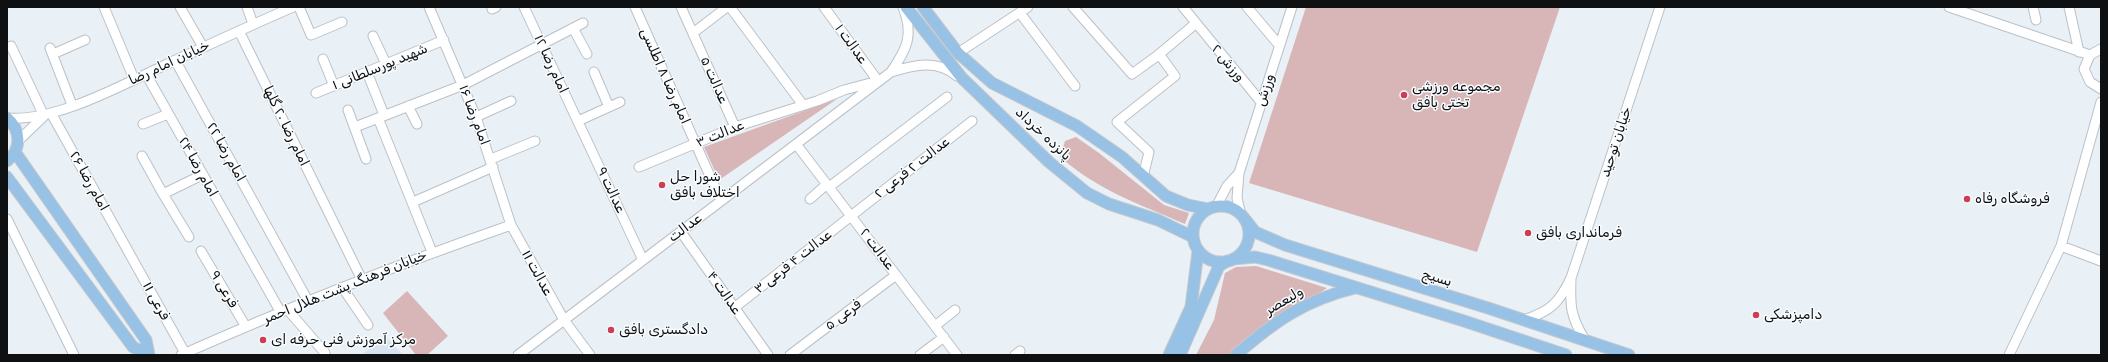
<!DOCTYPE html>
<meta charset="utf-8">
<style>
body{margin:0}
#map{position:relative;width:2108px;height:362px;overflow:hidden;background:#e9f0f6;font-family:Rubik,sans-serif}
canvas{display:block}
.frame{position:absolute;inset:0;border:8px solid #0e1012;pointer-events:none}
</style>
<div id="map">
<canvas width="2108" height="362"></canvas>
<div class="frame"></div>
</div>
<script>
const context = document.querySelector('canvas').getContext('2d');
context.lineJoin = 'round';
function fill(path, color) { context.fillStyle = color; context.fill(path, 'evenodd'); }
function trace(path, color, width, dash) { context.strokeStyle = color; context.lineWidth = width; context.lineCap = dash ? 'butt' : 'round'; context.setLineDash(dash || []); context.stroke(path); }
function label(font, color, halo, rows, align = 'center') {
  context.font = font + ' Rubik,"Noto Sans Arabic",sans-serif'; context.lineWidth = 3; context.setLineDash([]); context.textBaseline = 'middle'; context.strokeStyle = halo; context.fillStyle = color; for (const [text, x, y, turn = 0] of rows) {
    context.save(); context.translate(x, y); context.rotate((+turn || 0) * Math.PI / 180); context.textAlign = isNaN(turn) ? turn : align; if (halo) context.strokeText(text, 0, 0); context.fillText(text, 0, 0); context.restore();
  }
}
fill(new Path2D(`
 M385,336L403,355H362Z`), '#d7e4f0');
fill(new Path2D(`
 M1306,7H1560L1477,252L1249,183Z
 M837,99L719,180L704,147Z
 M1076,137L1099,153L1164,205L1189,213L1185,224C1137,203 1101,192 1060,157L1065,141Z
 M1256,266L1327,288L1230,355H1196L1214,320L1225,273L1236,267Z
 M407,291L448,336L427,355H416L383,313Z`), '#d8b6b8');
const minor = new Path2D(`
 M104,7L134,79
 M180,7L203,47
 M247,7L253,24
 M299,7L311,35L342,22
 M429,7L476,117L511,225L564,320L590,355
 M524,7L643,260
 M635,7L721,201
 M681,7L735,127
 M730,7L803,105
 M1073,7L1132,74L1157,56L1195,24
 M1183,7L1261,102
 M1247,7L1279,45
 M1949,7L2090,55
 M2033,7L2036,20
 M2069,7L2079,52
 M492,9L496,7
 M1020,13L1075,86
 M573,28L587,54
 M239,31L362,280
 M693,33L727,7
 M373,36L386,64
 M11,46L44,116
 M50,48L72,105
 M2101,49L2090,55L2084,69L2090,82L2101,89
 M958,53L1028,7
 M53,54L85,40
 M323,59L334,86
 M175,60L308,301
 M367,72L384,115
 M891,72C914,65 937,59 957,76
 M146,74L280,311
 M316,93L444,40
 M408,106L417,124
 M609,107L620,102
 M348,110L366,159
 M51,113L185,353
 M476,117L511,101
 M7,118C55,122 120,86 163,66C206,46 249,26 293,7
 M378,118L432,252
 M578,121L609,107L594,72
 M143,124L168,114
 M355,127L463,85L583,23
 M18,141L44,116
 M796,144L957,355
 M142,156L163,194
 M491,159L535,141
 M639,167L735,127L817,101L844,90L878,81L824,7
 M1143,177L1149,152L1117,122L1175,76L1159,54
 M829,187L947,97
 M810,199L827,184
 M413,202L493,167
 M1216,207L1227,186L1239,173
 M1241,215L1237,198L1239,173L1292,7
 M7,219L74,355
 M681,232L768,355
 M189,237L163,194L202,175
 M2061,246L2101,261
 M201,251L246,327
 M1571,278L1660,7
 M342,287L368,325
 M734,308L972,121
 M287,309L325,353
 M1523,320C1550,312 1559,303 1571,278C1570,305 1570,316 1585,340
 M935,326L955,310
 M181,355C289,307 399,264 511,225
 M518,355L891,72C907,49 914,35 903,7
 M790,355L896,275
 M920,355L944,337
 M1015,355L1020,351
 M2009,355L2061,246L2101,102`);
const major = new Path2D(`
 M906,7L962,78L1049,162L1087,193L1109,204L1158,220L1193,237
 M923,7L958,53L992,83L1077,126L1122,157L1166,196L1188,205L1208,209
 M7,118C21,130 22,149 7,161
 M15,152L146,340L149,355
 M7,177L133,347L149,355
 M1193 234a28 28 0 1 1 56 0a28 28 0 1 1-56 0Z
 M1244,218L1255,232L1285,245L1488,308L1629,355
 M1233,259L1255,257L1268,260L1464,321L1566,355
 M1169,355L1191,307L1198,251
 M1180,355L1219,266L1227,261
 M1236,355C1275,321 1305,300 1355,288`);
trace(minor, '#bbc1c7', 11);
trace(major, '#cacacb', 13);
trace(minor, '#fff', 9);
trace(major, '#97c1e5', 11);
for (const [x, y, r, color] of [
 [1404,95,4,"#cd3d55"],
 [662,185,4,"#cd3d55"],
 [1967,199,4,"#cd3d55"],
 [1528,233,4,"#cd3d55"],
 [1756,315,4,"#cd3d55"],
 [611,330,4,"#cd3d55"],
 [263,340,4,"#cd3d55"]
]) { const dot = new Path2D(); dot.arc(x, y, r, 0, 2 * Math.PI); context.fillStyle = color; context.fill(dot); trace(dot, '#fafdff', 1.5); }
label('14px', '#0e1012', '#fafdff', [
 ["عدالت ۱",851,44,54],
 ["خیابان امام رضا",169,63,-25],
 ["ورزش ۲",1228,63,50],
 ["امام رضا ۱۲",551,64,65],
 ["شهید پورسلطانی ۱",380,67,-22],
 ["امام رضا ۸ اطلسی",665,76,66],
 ["عدالت ۵",714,80,66],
 ["ورزش",1265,90,-72],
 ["امام رضا ۱۶",474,115,69],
 ["امام رضا ۲۰ گلها",286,126,64],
 ["عدالت ۳",720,134,-22],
 ["پانزده خرداد",1043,134,43],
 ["خیابان توحید",1616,142,-72],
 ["امام رضا ۲۲",226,152,61],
 ["امام رضا ۲۴",198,167,61],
 ["عدالت ۲ فرعی ۲",912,168,-38],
 ["امام رضا ۲۶",89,181,61],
 ["عدالت ۹",611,190,65],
 ["عدالت",685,228,-37],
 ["عدالت ۲",877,249,53],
 ["عدالت ۴ فرعی ۳",793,262,-38],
 ["عدالت ۱۱",537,273,61],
 ["بسیج",1437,278,17],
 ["خیابان فرهنگ پشت هلال احمر",345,287,-22],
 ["فرعی ۹",224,289,59],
 ["عدالت ۴",724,293,55],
 ["فرعی ۱۱",156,301,61],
 ["ولیعصر",1284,301,-31],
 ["فرعی ۵",843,315,-37]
]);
label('14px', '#0e1012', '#fafdff', [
 ["مجموعه ورزشی",1412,87],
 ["تختی بافق",1412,103],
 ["شورا حل",670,177],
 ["اختلاف بافق",670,193],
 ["فروشگاه رفاه",1975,199],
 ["فرمانداری بافق",1536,233],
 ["دامپزشکی",1764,315],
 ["دادگستری بافق",619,330],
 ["مرکز آموزش فنی حرفه ای",271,340]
], 'left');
</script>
